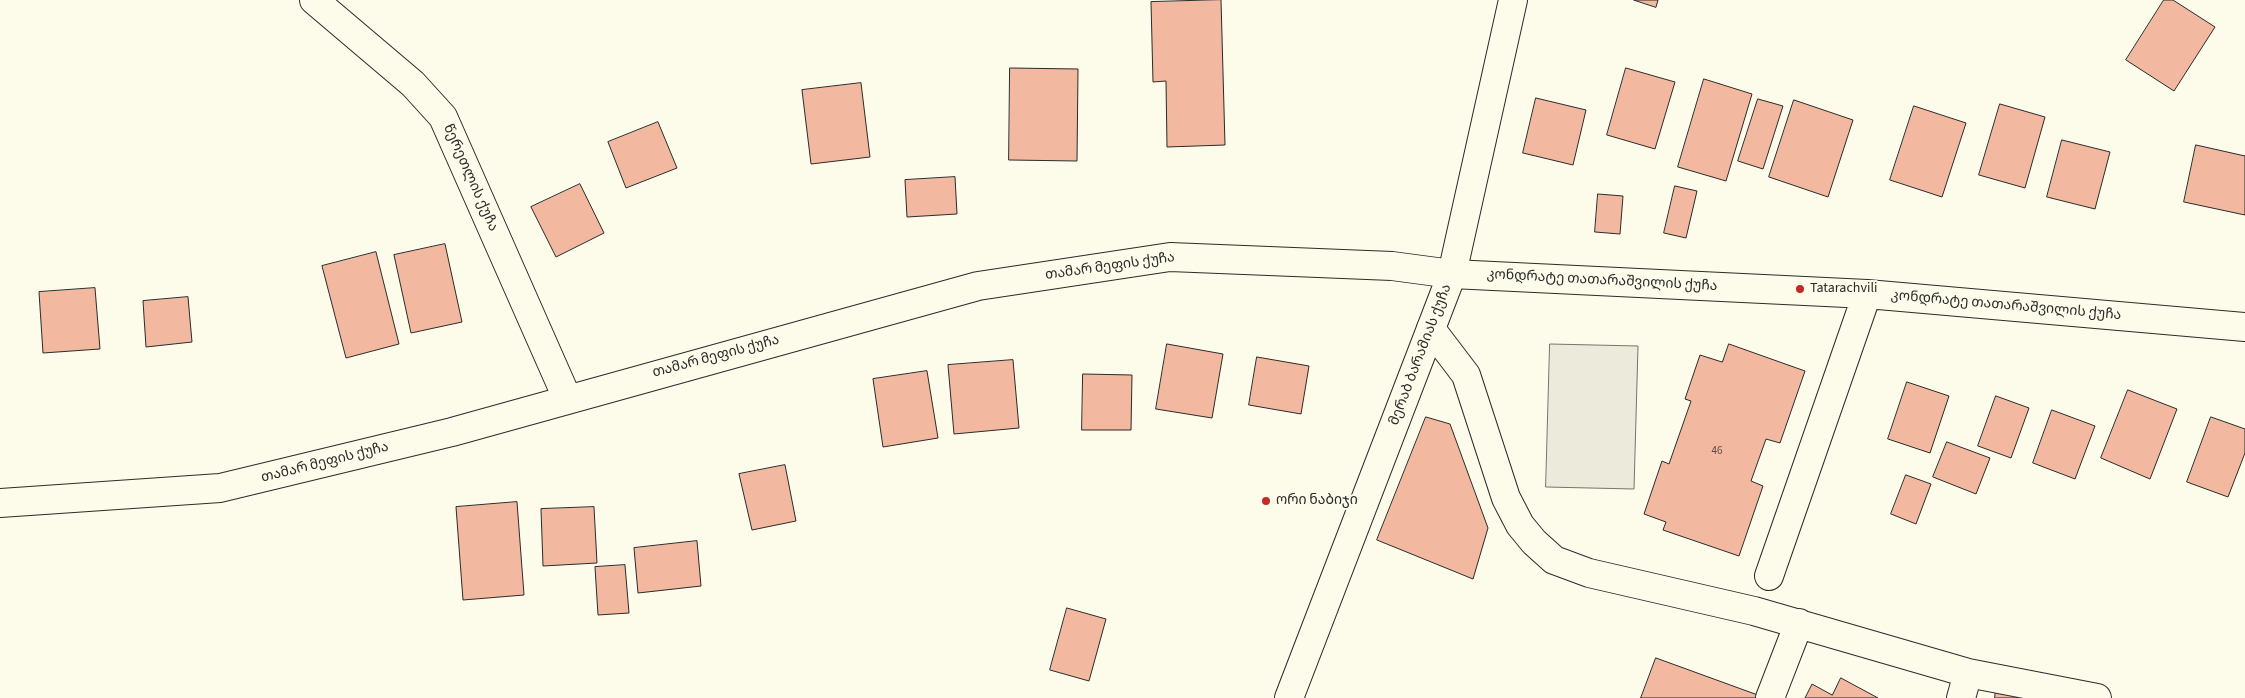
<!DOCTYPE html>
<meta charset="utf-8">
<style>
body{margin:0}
canvas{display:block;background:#fdfbea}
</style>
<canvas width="2245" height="698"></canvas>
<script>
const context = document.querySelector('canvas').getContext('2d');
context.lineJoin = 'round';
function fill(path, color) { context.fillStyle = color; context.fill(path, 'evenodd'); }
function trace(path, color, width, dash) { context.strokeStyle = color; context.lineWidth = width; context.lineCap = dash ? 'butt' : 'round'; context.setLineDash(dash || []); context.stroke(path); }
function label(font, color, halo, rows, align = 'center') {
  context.font = font + ' "Source Sans 3","Noto Sans Georgian",sans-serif'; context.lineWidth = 4; context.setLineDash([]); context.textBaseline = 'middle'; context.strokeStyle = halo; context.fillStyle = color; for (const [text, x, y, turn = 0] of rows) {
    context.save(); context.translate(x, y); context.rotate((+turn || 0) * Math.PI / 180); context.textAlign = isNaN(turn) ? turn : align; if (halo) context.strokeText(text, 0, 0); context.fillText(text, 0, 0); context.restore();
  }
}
const green = new Path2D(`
 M1550,344L1638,346L1634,489L1546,487Z`);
fill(green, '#ecebdb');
trace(green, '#74746e', 1);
const building = new Path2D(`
 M1221,0L1225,145L1167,147L1166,81L1153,82L1151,2Z
 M1634,0H1658L1656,7Z
 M2164,0H2173L2215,27L2174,91L2126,60Z
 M1010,68L1078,69L1077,161L1009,160Z
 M1626,68L1675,82L1655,149L1607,135Z
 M1704,79L1752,94L1726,181L1678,167Z
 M861,83L870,157L811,164L802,90Z
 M1536,98L1586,110L1573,165L1523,153Z
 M1758,99L1783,106L1763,169L1738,161Z
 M1794,100L1853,120L1828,197L1769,177Z
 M2000,104L2045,117L2025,188L1979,175Z
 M1914,106L1966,123L1942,197L1890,180Z
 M658,122L677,168L626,188L608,142Z
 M2062,140L2110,152L2095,209L2047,197Z
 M2196,145L2245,156V215L2184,202Z
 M955,177L957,214L907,217L905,180Z
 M580,184L604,233L556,257L531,207Z
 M1675,186L1697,191L1686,238L1664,233Z
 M1598,194L1623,196L1620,234L1595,232Z
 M445,244L462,322L411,333L394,255Z
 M376,252L399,344L346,358L322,266Z
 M95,288L100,349L43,353L39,292Z
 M188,297L192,342L146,347L143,301Z
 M1167,344L1223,354L1212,418L1156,409Z
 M1729,344L1805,371L1780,443L1766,439L1751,481L1763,486L1739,556L1663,530L1666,522L1644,514L1662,461L1669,464L1691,401L1685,399L1700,355L1722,362Z
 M1257,357L1309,366L1301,414L1249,405Z
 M1013,360L1019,428L954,434L948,365Z
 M927,371L938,438L883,447L873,379Z
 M1083,374L1132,375L1131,430H1082Z
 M1907,382L1949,396L1930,453L1888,439Z
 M2128,390L2177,409L2150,479L2101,458Z
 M1996,396L2029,408L2011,458L1978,446Z
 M2052,410L2095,426L2075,479L2033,463Z
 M1426,417L1450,424L1488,528L1473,579L1377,540Z
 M2211,417L2245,429V453L2228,497L2187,482Z
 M1947,442L1990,458L1976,494L1933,477Z
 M785,465L796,521L752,530L739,474Z
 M1906,475L1931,484L1916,524L1891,514Z
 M517,502L524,595L463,600L456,507Z
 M594,507L597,563L543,566L541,509Z
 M697,541L701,586L638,593L634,548Z
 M625,565L629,613L598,615L595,567Z
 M1067,608L1106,619L1089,681L1050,670Z
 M1656,658L1766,698H1641Z
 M1841,678L1878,698H1805L1812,684L1832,695Z
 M1996,688L2076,698H1995Z`);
fill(building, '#f2b8a0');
trace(building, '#2b2b2b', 1);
const minor = new Path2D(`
 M314,0L413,84L443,117L567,398
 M1431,329L1466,375L1506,498L1520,525L1534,542L1554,560L1589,573L1754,611L1968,673L2097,698
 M0,503L220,488L452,432L978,286L1170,257L1392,266L1452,274L1867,294L2245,327
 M1769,576L1867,294
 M1770,698L1799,623
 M1961,698L1968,673`);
const major = new Path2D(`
 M1289,698L1452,274L1513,0`);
trace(minor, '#2b2b2b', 30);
trace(major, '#2b2b2b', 30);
trace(minor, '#fdfbea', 28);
trace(major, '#fdfbea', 28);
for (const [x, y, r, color] of [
 [1800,289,5,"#c62828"],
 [1266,501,5,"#c62828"]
]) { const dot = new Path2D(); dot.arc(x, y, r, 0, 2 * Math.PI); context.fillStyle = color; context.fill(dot); trace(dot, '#fdfbea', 2); }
label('11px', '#5d4e48', null, [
 ["46",1717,452]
]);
label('14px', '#2b2b2b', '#fdfbea', [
 ["წერეთლის ქუჩა",470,178,66],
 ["თამარ მეფის ქუჩა",1110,267,-8],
 ["კონდრატე თათარაშვილის ქუჩა",1602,281,3],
 ["კონდრატე თათარაშვილის ქუჩა",2006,306,5],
 ["მერაბ ბარამიას ქუჩა",1421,355,-69],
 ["თამარ მეფის ქუჩა",716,357,-15],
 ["თამარ მეფის ქუჩა",325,463,-14]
]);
label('14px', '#2b2b2b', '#fdfbea', [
 ["Tatarachvili",1810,289],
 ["ორი ნაბიჯი",1276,501]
], 'left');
</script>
